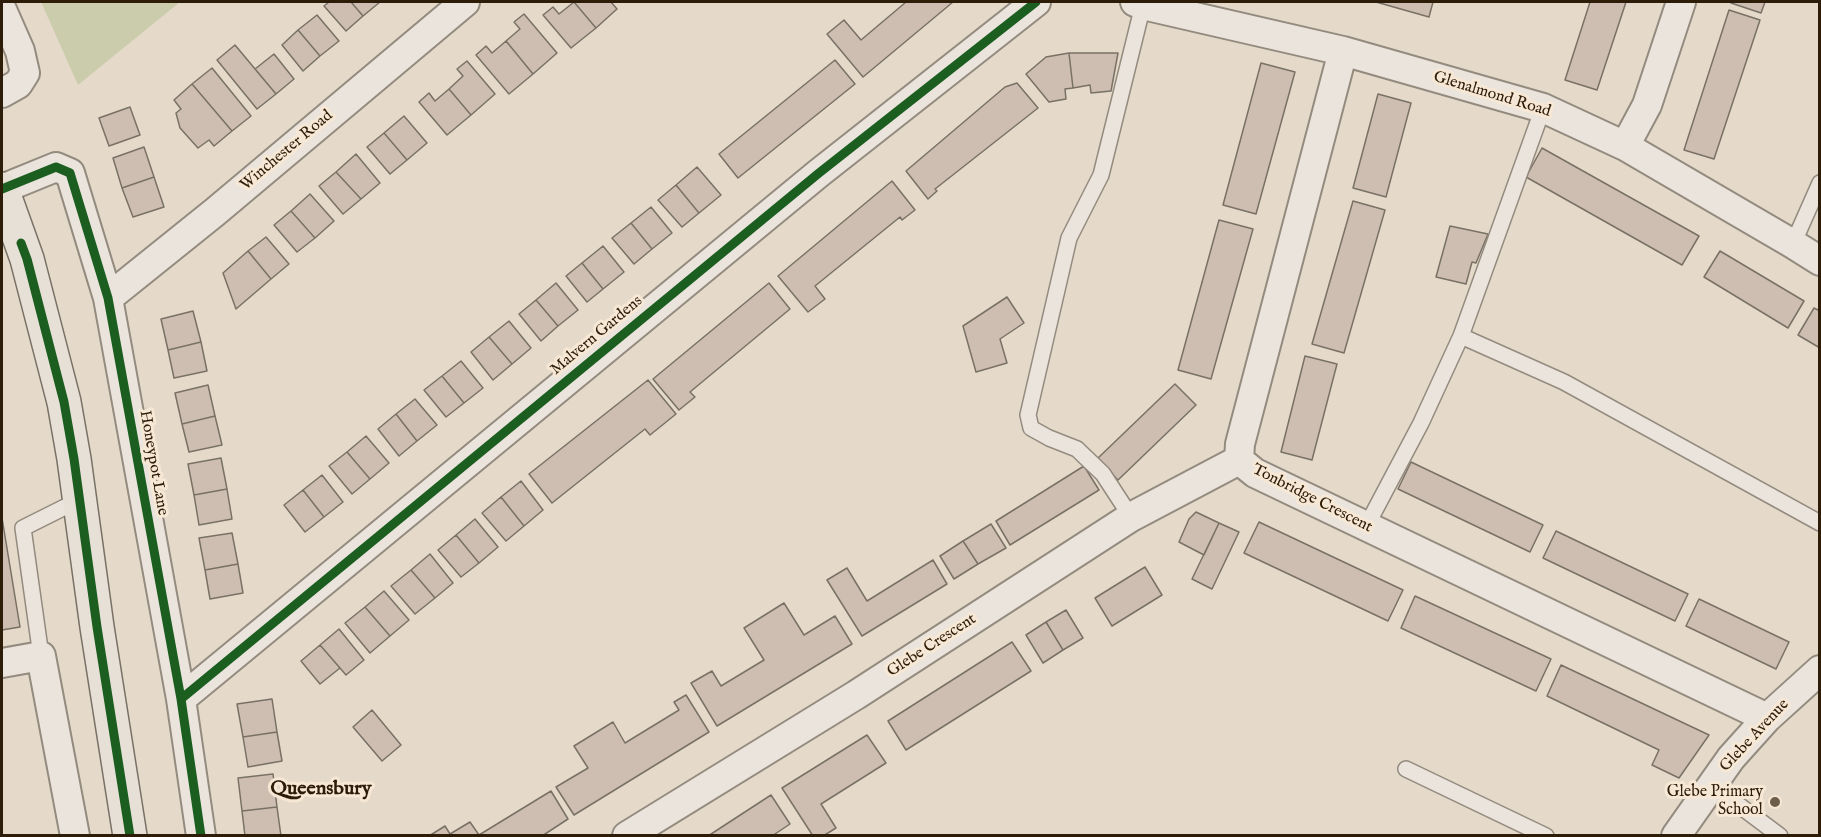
<!DOCTYPE html>
<style>
body{margin:0}
#map{position:relative;width:1821px;height:837px;overflow:hidden;background:#e5daca;font-family:"IM FELL English",serif}
canvas{display:block}
.frame{position:absolute;inset:0;border:3px solid #2d1c07;pointer-events:none}
</style>
<div id="map">
<canvas width="1821" height="837"></canvas>
<div class="frame"></div>
</div>
<script>
const context = document.querySelector('canvas').getContext('2d');
context.lineJoin = 'round';
function fill(path, color) { context.fillStyle = color; context.fill(path, 'evenodd'); }
function trace(path, color, width, dash) { context.strokeStyle = color; context.lineWidth = width; context.lineCap = dash ? 'butt' : 'round'; context.setLineDash(dash || []); context.stroke(path); }
function label(font, color, halo, rows, align = 'center') {
  context.font = font + ' "IM FELL English",serif'; context.lineWidth = 6; context.setLineDash([]); context.textBaseline = 'middle'; context.strokeStyle = halo; context.fillStyle = color; for (const [text, x, y, turn = 0] of rows) {
    context.save(); context.translate(x, y); context.rotate((+turn || 0) * Math.PI / 180); context.textAlign = isNaN(turn) ? turn : align; if (halo) context.strokeText(text, 0, 0); context.fillText(text, 0, 0); context.restore();
  }
}
fill(new Path2D(`
 M41,2H180L78,85Z`), '#cbccac');
const building = new Path2D(`
 M329,2H351L363,16L346,31L324,6Z
 M351,2H380L363,16Z
 M574,2L596,28L571,48L543,15L553,7L559,14Z
 M574,2H611L617,9L596,28Z
 M906,2H953L863,77L827,34L844,20L861,40Z
 M1376,2H1433L1429,17Z
 M1590,2H1626L1597,90L1565,80Z
 M1731,2H1765L1761,13L1731,3Z
 M1729,10L1760,20L1714,159L1684,150Z
 M524,14L557,53L533,74L506,41L520,29L514,22Z
 M317,15L339,41L320,56L298,30Z
 M298,30L320,56L303,71L282,45Z
 M506,41L533,74L509,94L476,55L486,46L492,53Z
 M235,45L276,94L257,109L217,60Z
 M1069,53H1118L1111,91L1091,93L1090,85L1073,88Z
 M1069,53L1073,88L1065,89L1066,99L1049,102L1026,74L1046,57Z
 M274,54L294,79L276,94L255,69Z
 M835,60L855,84L738,178L719,154Z
 M467,61L495,94L471,115L449,89L463,76L457,69Z
 M1261,63L1295,72L1256,214L1223,205Z
 M212,68L251,116L232,131L192,84Z
 M1017,83L1038,108L935,189L937,191L928,199L906,171L1005,87Z
 M192,84L232,131L214,146L209,140L198,148L180,128L176,113L181,109L174,100Z
 M449,89L471,115L447,135L419,102L429,93L435,101Z
 M1378,94L1411,103L1386,197L1353,188Z
 M130,107L140,135L109,146L99,118Z
 M404,116L427,143L407,160L384,133Z
 M384,133L407,160L390,174L367,147Z
 M144,147L154,177L122,188L113,158Z
 M1542,148L1699,236L1682,265L1526,177Z
 M356,154L380,183L361,199L336,172Z
 M697,167L721,195L699,213L676,185Z
 M336,172L361,199L343,214L319,186Z
 M154,177L164,207L133,217L122,188Z
 M892,181L915,210L902,220L900,217L815,286L825,299L808,312L778,276Z
 M676,185L699,213L682,227L658,200Z
 M310,194L334,221L315,238L291,211Z
 M1353,201L1385,210L1344,353L1312,344Z
 M651,207L672,233L652,249L631,223Z
 M291,211L315,238L297,252L274,225Z
 M1219,220L1253,229L1211,379L1178,370Z
 M631,223L652,249L634,264L612,238Z
 M1450,226L1488,234L1476,263L1472,262L1466,284L1436,277Z
 M266,237L289,264L271,279L248,251Z
 M603,246L624,272L603,289L582,263Z
 M248,251L271,279L236,309L223,273Z
 M1720,251L1804,301L1788,328L1704,277Z
 M582,263L603,289L587,302L566,276Z
 M556,283L578,310L558,326L536,300Z
 M769,283L790,309L690,392L695,397L679,410L653,379Z
 M1007,297L1024,323L1000,339L1007,363L976,372L963,326Z
 M536,300L558,326L541,341L519,314Z
 M1814,308L1820,311V348L1798,335Z
 M193,311L201,342L168,350L161,319Z
 M509,321L531,348L512,364L489,337Z
 M489,337L512,364L493,380L471,352Z
 M201,342L207,371L174,378L168,350Z
 M1305,356L1337,364L1312,460L1281,452Z
 M461,361L483,388L464,403L442,376Z
 M442,376L464,403L446,417L424,390Z
 M648,380L676,414L650,435L645,429L552,503L529,474Z
 M1175,384L1196,405L1118,480L1097,459Z
 M208,385L215,416L182,424L175,393Z
 M415,399L437,425L417,441L396,414Z
 M396,414L417,441L399,456L378,429Z
 M215,416L222,445L189,452L182,424Z
 M366,436L389,463L370,479L347,452Z
 M347,452L370,479L352,494L329,466Z
 M221,458L227,489L194,495L188,464Z
 M1411,462L1543,525L1530,552L1398,489Z
 M1084,466L1099,490L1010,545L996,521Z
 M322,475L343,502L324,517L303,490Z
 M521,481L543,510L524,526L501,497Z
 M227,489L232,519L199,525L194,495Z
 M303,490L324,517L305,532L284,505Z
 M501,497L524,526L506,541L482,513Z
 M1196,512L1219,523L1204,555L1179,542L1189,519Z
 M2,518L20,627L2,630Z
 M475,519L498,547L479,563L456,535Z
 M1259,522L1403,590L1388,621L1244,553Z
 M1219,523L1239,532L1212,589L1192,579Z
 M991,524L1006,548L978,564L963,541Z
 M1556,531L1688,594L1675,621L1543,558Z
 M232,533L238,564L205,570L199,538Z
 M456,535L479,563L461,577L438,550Z
 M963,541L978,564L954,579L940,556Z
 M430,554L453,583L435,598L411,570Z
 M933,560L947,584L862,636L827,580L847,568L867,601Z
 M238,564L243,593L210,599L205,570Z
 M1145,567L1162,595L1112,626L1095,598Z
 M411,570L435,598L415,614L391,586Z
 M384,591L409,620L390,636L365,607Z
 M1415,596L1551,659L1536,691L1401,628Z
 M1699,599L1789,642L1776,669L1686,626Z
 M784,603L804,635L835,616L852,644L717,726L691,683L712,671L721,686L764,660L744,628Z
 M365,607L390,636L370,653L345,623Z
 M1066,610L1083,638L1063,650L1046,622Z
 M1046,622L1063,650L1043,663L1026,635Z
 M339,629L364,660L346,675L320,645Z
 M1012,642L1031,671L906,750L888,721Z
 M320,645L340,668L320,684L301,661Z
 M1561,665L1709,735L1679,778L1652,765L1659,750L1547,696Z
 M686,695L709,732L574,815L556,787L588,768L574,746L613,722L625,743L679,710L674,702Z
 M272,699L277,732L243,737L237,704Z
 M372,710L401,745L382,761L353,727Z
 M277,732L282,761L248,767L243,737Z
 M867,735L886,763L821,804L836,828L823,836H813L782,788Z
 M273,774L277,807L242,811L238,778Z
 M551,791L568,819L542,836H429L445,826L450,834L470,822L479,835Z
 M771,795L790,824L772,836H708Z
 M277,807L281,836H245L242,811Z`);
fill(building, '#cebeb2');
trace(building, '#797165', 1.5);
const lane = new Path2D(`
 M1793,244L1820,183
 M1461,336L1564,382L1820,523
 M1131,517L1103,474L1077,449L1049,438L1031,428L1028,415L1069,238L1101,175L1143,5
 M1366,527L1421,423L1461,336L1543,108
 M41,656L23,528L79,500
 M1406,769L1546,836
 M1712,785L1780,836`);
const street = new Path2D(`
 M1135,2L1143,5L1343,51L1543,108L1625,146L1793,244L1820,261
 M2,10L20,51L25,73L18,84L2,93
 M1625,146L1647,105L1681,2
 M2,189L56,167L70,173L108,298L181,699L201,836
 M108,298L215,212L465,2
 M1239,460L1255,473L1767,718
 M1239,460L1240,444L1343,51
 M2,663L41,656L75,836
 M181,699L819,173L1036,2
 M627,836L856,695L1131,517L1239,460
 M1676,836L1731,758L1767,718L1820,670`);
const primary = new Path2D(`
 M2,189L27,259L64,402L74,459L97,627L130,836`);
trace(lane, '#948b7f', 18);
trace(street, '#948b7f', 32);
trace(primary, '#797165', 36);
trace(lane, '#eae4dd', 15);
trace(street, '#eae4dd', 28);
trace(primary, '#e7e0d7', 33);
trace(new Path2D(`
 M2,189L56,167L70,173L108,298L181,699L201,836
 M21,243L27,259L64,402L74,459L97,627L130,836
 M181,699L819,173L1036,2`), '#1b5e20', 9);
for (const [x, y, r, color] of [
 [1775,802,6,"#6d5e4b"]
]) { const dot = new Path2D(); dot.arc(x, y, r, 0, 2 * Math.PI); context.fillStyle = color; context.fill(dot); trace(dot, '#f6e8d5', 2); }
label('16px', '#2d1c07', '#f6e8d5', [
 ["Glenalmond Road",1492,95,17],
 ["Winchester Road",287,151,-40],
 ["Malvern Gardens",597,336,-40],
 ["Honeypot Lane",153,463,80],
 ["Tonbridge Crescent",1312,499,27],
 ["Glebe Crescent",932,646,-33],
 ["Glebe Avenue",1755,736,-47]
]);
label('16px', '#2d1c07', '#f6e8d5', [
 ["Glebe Primary",1763,793],
 ["School",1763,811]
], 'right');
label('bold 20px', '#2d1c07', '#f6e8d5', [
 ["Queensbury",321,790]
]);
</script>
